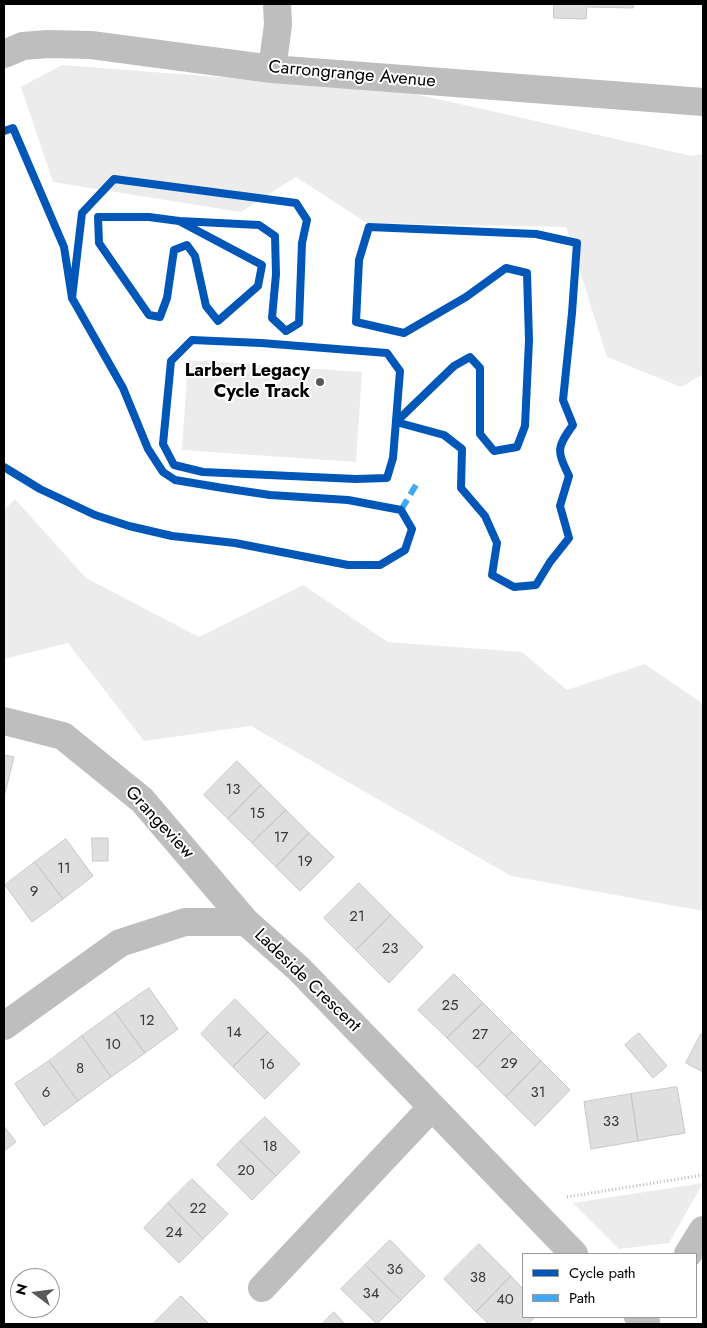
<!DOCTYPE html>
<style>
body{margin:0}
#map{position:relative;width:707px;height:1328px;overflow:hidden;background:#fff;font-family:Jost,sans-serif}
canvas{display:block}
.frame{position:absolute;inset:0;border:5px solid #000;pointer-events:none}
.legend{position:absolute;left:522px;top:1253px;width:175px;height:65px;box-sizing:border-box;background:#fff;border:1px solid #999;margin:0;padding:6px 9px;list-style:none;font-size:15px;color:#000}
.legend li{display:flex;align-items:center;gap:10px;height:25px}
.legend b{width:25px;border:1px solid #999}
.north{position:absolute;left:10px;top:1268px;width:50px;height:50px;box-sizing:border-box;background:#fff;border:1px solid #999;border-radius:50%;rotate:285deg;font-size:14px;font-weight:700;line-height:20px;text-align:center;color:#000}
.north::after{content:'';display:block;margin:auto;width:18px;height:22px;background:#595959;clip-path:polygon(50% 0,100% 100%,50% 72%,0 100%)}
</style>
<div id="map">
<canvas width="707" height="1328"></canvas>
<div class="frame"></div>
<ul class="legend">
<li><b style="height:6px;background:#0057b8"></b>Cycle path</li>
<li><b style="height:6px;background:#3fa9f5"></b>Path</li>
</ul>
<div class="north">N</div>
</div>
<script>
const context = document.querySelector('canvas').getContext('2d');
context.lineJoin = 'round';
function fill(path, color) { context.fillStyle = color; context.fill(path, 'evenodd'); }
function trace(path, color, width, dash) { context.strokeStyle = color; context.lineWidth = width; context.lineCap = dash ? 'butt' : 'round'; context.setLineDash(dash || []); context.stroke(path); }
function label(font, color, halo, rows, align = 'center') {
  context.font = font + ' Jost,sans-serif'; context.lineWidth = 4; context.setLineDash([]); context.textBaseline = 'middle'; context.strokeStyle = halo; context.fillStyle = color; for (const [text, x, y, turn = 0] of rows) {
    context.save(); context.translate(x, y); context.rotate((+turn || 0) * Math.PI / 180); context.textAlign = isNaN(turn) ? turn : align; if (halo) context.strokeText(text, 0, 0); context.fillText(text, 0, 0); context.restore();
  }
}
fill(new Path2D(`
 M62,65L402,91L692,156L703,154V374L681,387L607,357L566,227L367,223L296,177L241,212L53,182L21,87Z
 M188,360L362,372L356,462L182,450Z
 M15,499L86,578L199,637L303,585L388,642L522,652L567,690L645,664L703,704V911L511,876L251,726L144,741L68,643L4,659V510Z
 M703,1183L669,1243L619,1249L573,1203Z`), '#ececec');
const building = new Path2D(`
 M554,4H634L633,8L587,7L586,19L554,18Z
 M4,755L14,757L4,797Z
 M237,761L261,785L228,819L204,795Z
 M261,785L286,810L252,843L228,819Z
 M286,810L309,833L276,867L252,843Z
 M309,833L334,857L300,891L276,867Z
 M92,838H108V861H93Z
 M66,839L93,876L63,899L35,862Z
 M35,862L63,899L32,922L5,885Z
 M359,883L391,915L356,950L324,918Z
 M391,915L423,947L389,983L356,950Z
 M454,974L483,1003L447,1038L418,1010Z
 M149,988L178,1029L145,1053L115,1012Z
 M235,999L268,1032L233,1067L201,1034Z
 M483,1003L512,1032L477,1068L447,1038Z
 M115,1012L145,1053L111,1077L82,1036Z
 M268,1032L300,1064L265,1099L233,1067Z
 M512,1032L541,1061L506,1097L477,1068Z
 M639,1033L667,1066L653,1078L625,1045Z
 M701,1034L703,1035V1072L686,1063Z
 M82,1036L111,1077L78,1101L49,1061Z
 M49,1061L78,1101L44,1126L15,1084Z
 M541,1061L570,1090L535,1126L506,1097Z
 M677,1087L685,1133L638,1141L631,1094Z
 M631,1094L638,1141L591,1149L584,1102Z
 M265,1117L300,1152L276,1176L240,1141Z
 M4,1126L16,1142L4,1151Z
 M240,1141L276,1176L252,1200L217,1165Z
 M192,1179L228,1214L203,1239L168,1203Z
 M168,1203L203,1239L179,1263L144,1228Z
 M390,1240L425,1276L401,1300L365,1265Z
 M479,1244L511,1276L476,1312L444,1279Z
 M365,1265L401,1300L377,1324L341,1289Z
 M511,1276L523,1289V1317H535L528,1324H489L476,1312Z
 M181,1296L209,1324H153Z
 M334,1312L345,1324H322Z`);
fill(building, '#dfdfdf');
trace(building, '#c7c7c7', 1);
trace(new Path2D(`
 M567,1197L703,1175`), '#b9b9b9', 3, [1, 2.5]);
trace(new Path2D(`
 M4,54L23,46L47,44L91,45L272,69L703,102
 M272,69L278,25L277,4
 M4,721L63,736L142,800L246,922
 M4,1026L120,943L185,922H246L299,969L574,1254
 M688,1254L703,1230
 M262,1288L432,1107
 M638,1317L646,1322`), '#bebebe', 28);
trace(new Path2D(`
 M401,510L416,485`), '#3fa9f5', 6, [12, 6]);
trace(new Path2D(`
 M4,131L13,128L64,247L72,298L123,388L148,449L163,472L175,480L223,488L270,495L348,500L401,510L412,529L405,550L380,565H348L235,543L172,536L129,526L95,515L40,489L4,467
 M369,227L536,234L577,243L572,313L563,400L573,425C556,448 557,451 569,476L560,506L569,538L550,562L536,585L514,587L492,575L497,543L485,516L461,488L462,449L444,435L396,422L454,366L470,357L480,368V434L494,451L517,447L525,426L529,340L527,273L506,268L466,297L404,333L356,322L359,260Z
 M72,298L82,213L114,179L296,203L307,220L302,243L299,323L286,331L272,318L276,274L275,236L259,225L179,221L149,217H98L99,243L149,315L160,317L167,298L174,250L187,245L195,256L206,306L218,321L258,286L262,265L179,221
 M192,340L261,343L387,353L400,371L393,458L387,478L356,479L203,472L174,465L163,444L171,361Z`), '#0057b8', 8);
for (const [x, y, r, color] of [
 [320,382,5,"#595959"]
]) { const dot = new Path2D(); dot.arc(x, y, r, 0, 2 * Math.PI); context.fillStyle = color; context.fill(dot); trace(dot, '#fff', 2); }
label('15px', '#383838', null, [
 ["13",233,790],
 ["15",257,814],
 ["17",281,838],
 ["19",305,862],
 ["11",64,869],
 ["9",34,892],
 ["21",357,917],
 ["23",390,949],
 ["25",450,1006],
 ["12",147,1021],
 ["14",234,1033],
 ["27",480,1035],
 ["10",113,1045],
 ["29",509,1064],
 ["16",267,1065],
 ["8",80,1069],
 ["6",46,1093],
 ["31",538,1093],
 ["33",611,1122],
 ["18",270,1147],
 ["20",246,1171],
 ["22",198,1209],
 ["24",174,1233],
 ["36",395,1270],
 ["38",478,1278],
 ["34",371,1294],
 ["40",505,1300]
]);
label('18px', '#000', '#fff', [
 ["Carrongrange Avenue",352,75,5],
 ["Grangeview",159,823,47],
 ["Ladeside Crescent",307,981,44]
]);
label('bold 18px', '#000', '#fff', [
 ["Larbert Legacy",310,372],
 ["Cycle Track",310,393]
], 'right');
</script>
